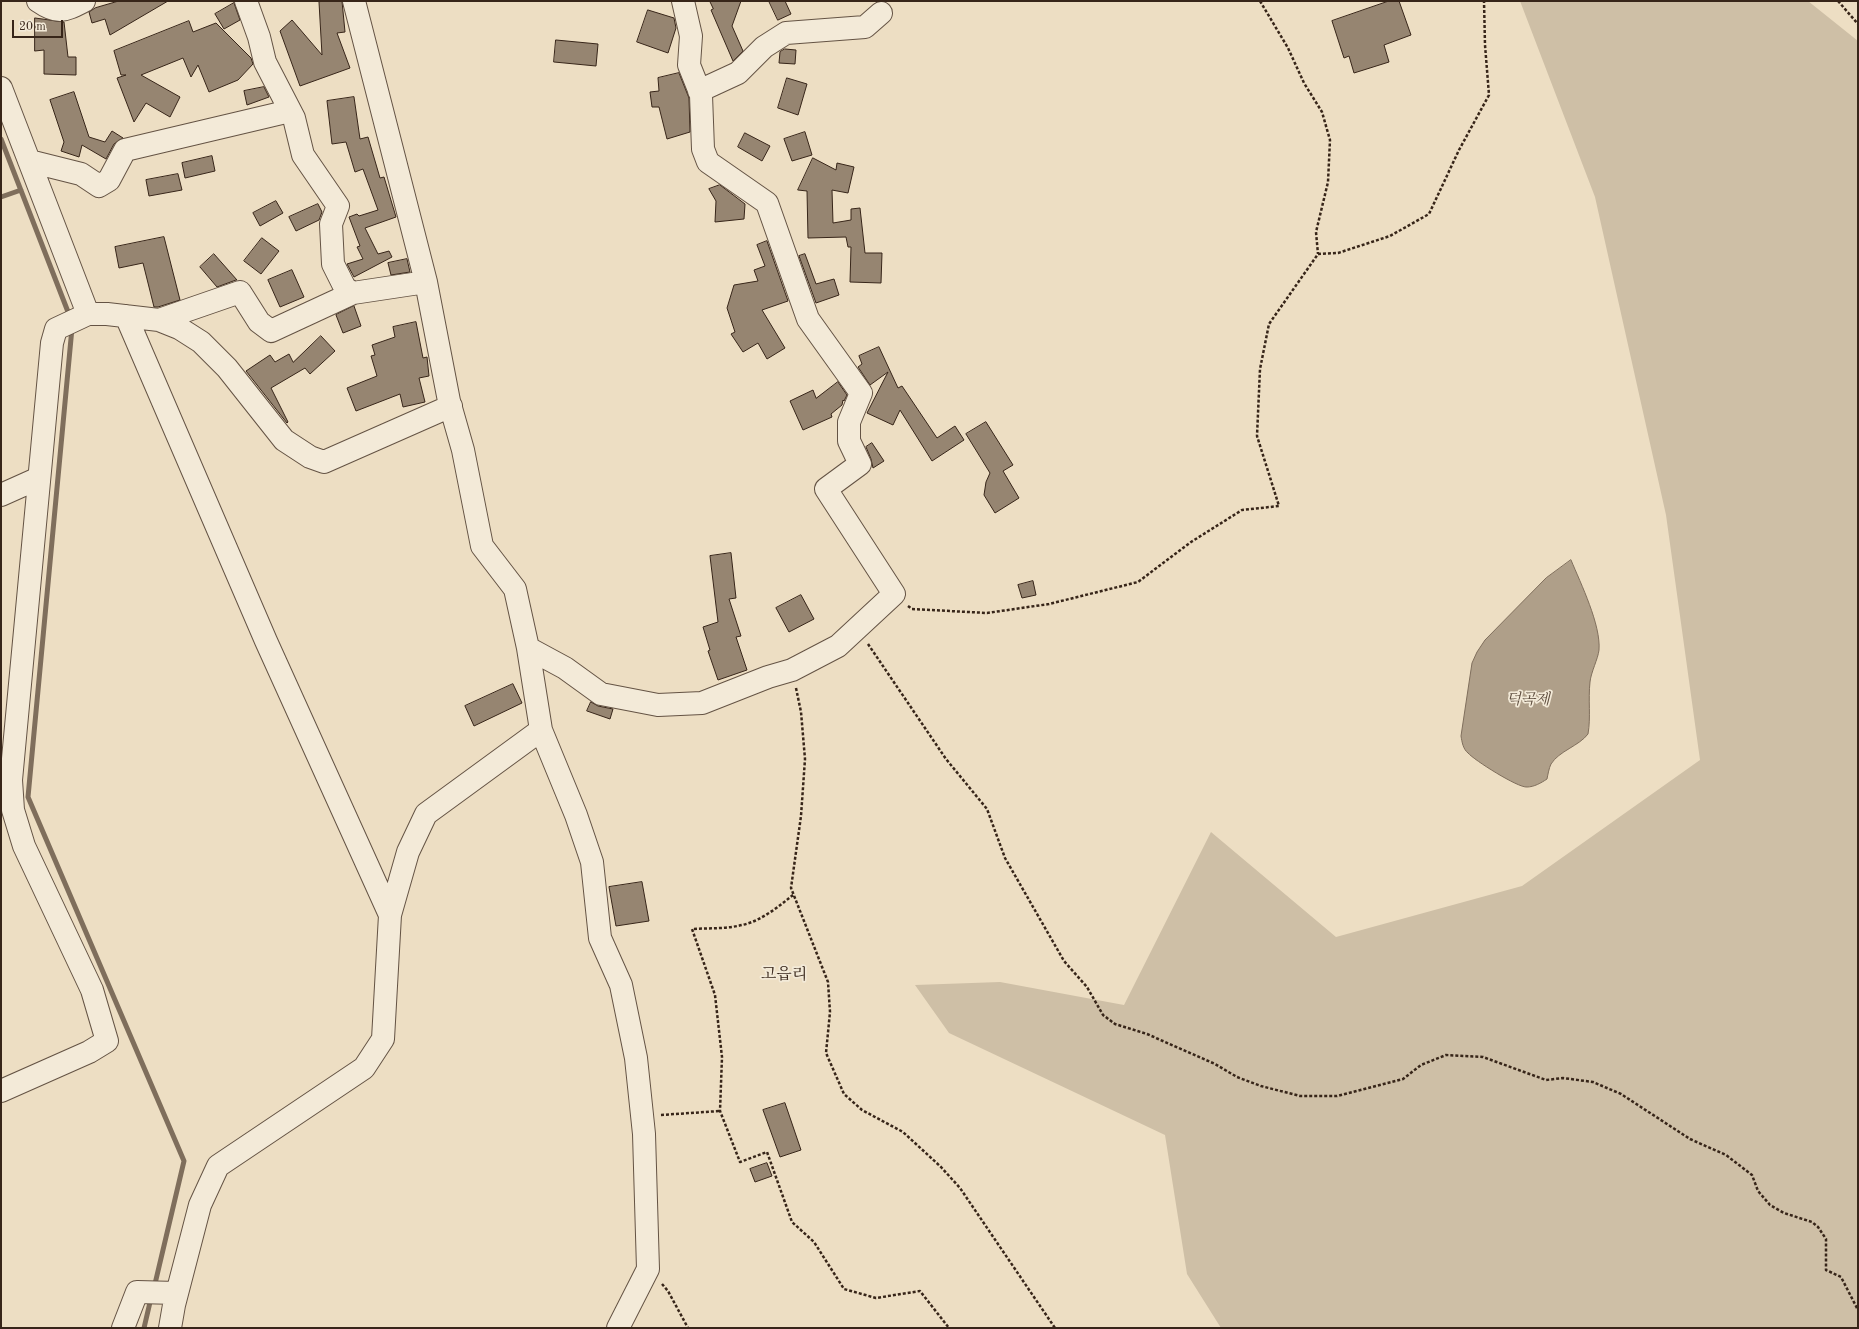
<!DOCTYPE html>
<meta charset="utf-8">
<style>
body{margin:0}
#map{position:relative;width:1859px;height:1329px;overflow:hidden;background:#eddec3;font-family:"Old Standard TT",serif}
canvas{display:block}
.frame{position:absolute;inset:0;border:2px solid #372519;pointer-events:none}
.scale{position:absolute;left:12px;top:20px;width:51px;height:18px;box-sizing:border-box;border:2px solid #372519;border-top:0;padding-left:5px;font-size:12px;line-height:14px;white-space:nowrap;color:#372519;-webkit-text-stroke:3px #f3ead8;paint-order:stroke}
</style>
<div id="map">
<canvas width="1859" height="1329"></canvas>
<div class="frame"></div>
<div class="scale">20 m</div>
</div>
<script>
const context = document.querySelector('canvas').getContext('2d');
context.lineJoin = 'round';
function fill(path, color) { context.fillStyle = color; context.fill(path, 'evenodd'); }
function trace(path, color, width, dash) { context.strokeStyle = color; context.lineWidth = width; context.lineCap = dash ? 'butt' : 'round'; context.setLineDash(dash || []); context.stroke(path); }
function label(font, color, halo, rows, align = 'center') {
  context.font = font + ' "Old Standard TT","Noto Serif KR",serif'; context.lineWidth = 3.5; context.setLineDash([]); context.textBaseline = 'middle'; context.strokeStyle = halo; context.fillStyle = color; for (const [text, x, y, turn = 0] of rows) {
    context.save(); context.translate(x, y); context.rotate((+turn || 0) * Math.PI / 180); context.textAlign = isNaN(turn) ? turn : align; if (halo) context.strokeText(text, 0, 0); context.fillText(text, 0, 0); context.restore();
  }
}
fill(new Path2D(`
 M1520,1H1808L1858,41V1328H1221L1187,1274L1165,1135L949,1033L915,985L1000,982L1124,1005L1211,832L1336,937L1522,886L1700,760L1666,515L1595,197Z`), '#cebfa6');
const water = new Path2D(`
 M1571,560C1581,584 1601,625 1599,650C1598,659 1591,672 1590,682C1588,700 1591,717 1588,734C1579,746 1559,751 1551,764C1549,768 1548,774 1547,779C1541,783 1534,787 1527,787C1518,788 1474,760 1468,753C1463,749 1462,742 1461,736L1472,663L1477,652L1485,640L1546,578Z`);
fill(water, '#af9f89');
trace(water, '#7f6e5c', 1);
trace(new Path2D(`
 M1,139L70,317
 M1,197L21,190
 M72,328L28,797L184,1161L154,1288
 M144,1328L151,1298`), '#7f6e5c', 5);
const building = new Path2D(`
 M119,1H168L110,35L105,19L92,23L89,12L95,8Z
 M342,1L345,32L337,33L350,68L300,86L280,31L292,20L322,55L319,2Z
 M710,1H741L732,26L743,51L733,61L711,10L713,9Z
 M769,1H785L791,14L778,20Z
 M1389,1H1399L1411,35L1384,45L1389,62L1354,73L1349,56L1344,58L1332,21Z
 M234,3L240,20L224,29L215,14Z
 M648,10L674,18L676,28L668,53L637,42Z
 M35,18L64,22L68,57H76V75L44,74V50L35,51Z
 M189,21L193,32L216,23L251,58L253,64L238,80L209,92L198,65L191,77L183,58L141,75L180,97L170,117L146,103L134,122L117,78L126,75H121L114,51Z
 M556,40L598,44L596,66L554,62Z
 M785,49L796,50L795,64L779,63L780,52Z
 M679,73L689,98L690,132L667,139L659,107H652L650,92L659,91L658,78Z
 M787,78L807,84L798,115L778,108Z
 M264,87L269,97L247,105L244,91Z
 M74,92L89,137L105,142L112,131L123,138L114,144L106,159L82,145L79,157L61,151L64,142L50,100Z
 M354,97L360,139L368,137L380,178L384,177L396,217L365,228L378,254L389,251L392,257L354,277L347,264L363,259L357,247L360,246L349,217L357,214L359,216L378,210L363,169L355,172L346,142L332,144L327,101Z
 M805,132L812,155L792,161L784,139Z
 M745,133L770,146L762,161L738,147Z
 M212,156L215,171L185,178L182,163Z
 M813,158L836,170L837,163L854,167L848,193L832,190L833,223L851,220V209L860,208L865,253H882L881,283L850,282L851,247H848L846,237L808,238L807,191L798,190Z
 M178,174L182,190L149,196L146,180Z
 M720,185L745,204L744,219L715,222L716,201L709,189Z
 M276,201L283,213L260,226L253,213Z
 M318,204L322,212L319,220L296,231L289,217Z
 M164,237L180,300L158,307H154L143,263L119,268L115,247Z
 M262,238L279,251L261,274L244,261Z
 M767,241L788,301L762,310L785,348L767,359L758,343L743,352L731,334L735,332L727,308L734,285L758,281L754,270L765,266L757,245Z
 M214,254L237,280H236L217,287L200,267Z
 M805,254L816,284L834,279L839,295L816,303L799,256Z
 M407,259L410,272L391,275L388,263Z
 M292,270L304,297L280,307L268,280Z
 M354,306L361,326L343,333L336,315Z
 M416,322L423,358L427,357L429,376L419,378L425,402L403,407L400,394L356,411L347,388L377,376L371,356L375,355L372,345L395,337L393,327Z
 M321,336L335,351L310,374L305,368L271,388L288,422L287,423L246,371L270,355L275,362L289,354L293,362Z
 M879,347L898,388L902,386L937,438L955,426L964,440L932,461L900,410L893,425L867,413L888,372L870,385L858,367L862,364L859,356Z
 M838,382L847,395L844,401L843,400L842,405L831,414L832,417L803,430L790,401L813,390L816,398Z
 M986,422L1013,465L1003,471L1019,498L995,513L984,495L986,482L990,473L966,434Z
 M872,443L884,461L873,468L871,459L866,447Z
 M731,553L736,598L729,599L741,636L736,637L747,670L718,680L708,651L710,650L703,627L718,622L710,556Z
 M1033,581L1036,595L1022,598L1018,585Z
 M801,595L814,619L789,632L776,608Z
 M513,684L522,703L474,726L465,706Z
 M591,702L598,706L613,709L610,719L587,711Z
 M642,882L649,921L616,926L609,887Z
 M785,1103L801,1150L780,1157L763,1110Z
 M767,1163L772,1176L755,1182L750,1169Z`);
fill(building, '#968571');
trace(building, '#372519', 1);
const minor = new Path2D(`
 M38,1C58,15 64,11 84,1
 M246,1L259,37L265,62L294,118L303,155L338,206L331,224L333,264L345,288L353,293L426,282
 M1,88L88,314
 M699,91L738,73L764,47L786,33L865,27L881,13
 M29,161L81,174L99,186L109,180L125,150L290,111
 M126,316L266,641L390,915
 M159,320L240,292L259,322L271,331L353,293
 M1,495L39,478
 M528,648L565,668L601,694L658,705L702,703L768,677L792,670L838,646L894,594L826,489L860,464L849,441V422L861,393L808,319L767,203L708,162L703,149L701,95L689,65L691,36L683,1
 M541,730L576,815L592,862L600,938L621,985L636,1058L644,1134L648,1269L618,1328
 M1,1091L89,1052L107,1041L92,990L24,846L13,810L11,780L52,343L56,329L88,314H107L159,320L179,328L201,342L227,368L284,440L310,457L324,462L451,406
 M123,1328L137,1292L177,1293
 M170,1328L174,1305L200,1205L218,1166L364,1068L383,1039L390,915L408,852L426,814L541,730L528,648L515,589L482,546L463,450L449,401L426,282L354,1`);
trace(minor, '#645344', 24);
trace(new Path2D(`
 M1260,1L1288,48L1304,83L1322,112L1330,140L1328,182L1316,232L1318,254
 M1838,1L1858,24
 M908,606L912,609L987,613L1049,604L1138,582L1191,542L1242,510L1279,506L1257,436L1260,369L1269,324L1318,254L1338,253L1390,236L1429,214L1459,150L1489,95L1485,45L1484,1
 M868,644L946,759L987,809L1005,858L1064,961L1087,987L1103,1015L1115,1024L1147,1034L1215,1064L1237,1077L1261,1086L1300,1096H1337L1403,1079L1421,1065L1446,1055L1483,1057L1546,1080L1563,1078L1593,1082L1621,1094L1690,1139L1726,1155L1752,1175L1758,1191L1770,1205L1784,1213L1812,1222L1818,1227L1826,1239V1270L1841,1277L1858,1310
 M796,688L801,712L805,759L801,816L791,888L828,982L830,1012L826,1053L844,1094L862,1110L903,1132L941,1167L960,1188L1055,1328
 M793,895C778,907 761,921 742,925C726,929 709,928 692,929L715,995L722,1057L720,1111L740,1162L767,1152L792,1222L814,1242L844,1289L876,1298L920,1291L949,1328
 M661,1115L720,1111
 M662,1284L668,1291L688,1328`), '#372519', 2.5, [3, 2]);
trace(minor, '#f3ead8', 22);
label('italic 15px', '#5b4a3b', '#f3ead8', [
 ["덕곡제",1528,700]
]);
label('16px', '#372519', '#f3ead8', [
 ["고읍리",784,975]
]);
</script>
